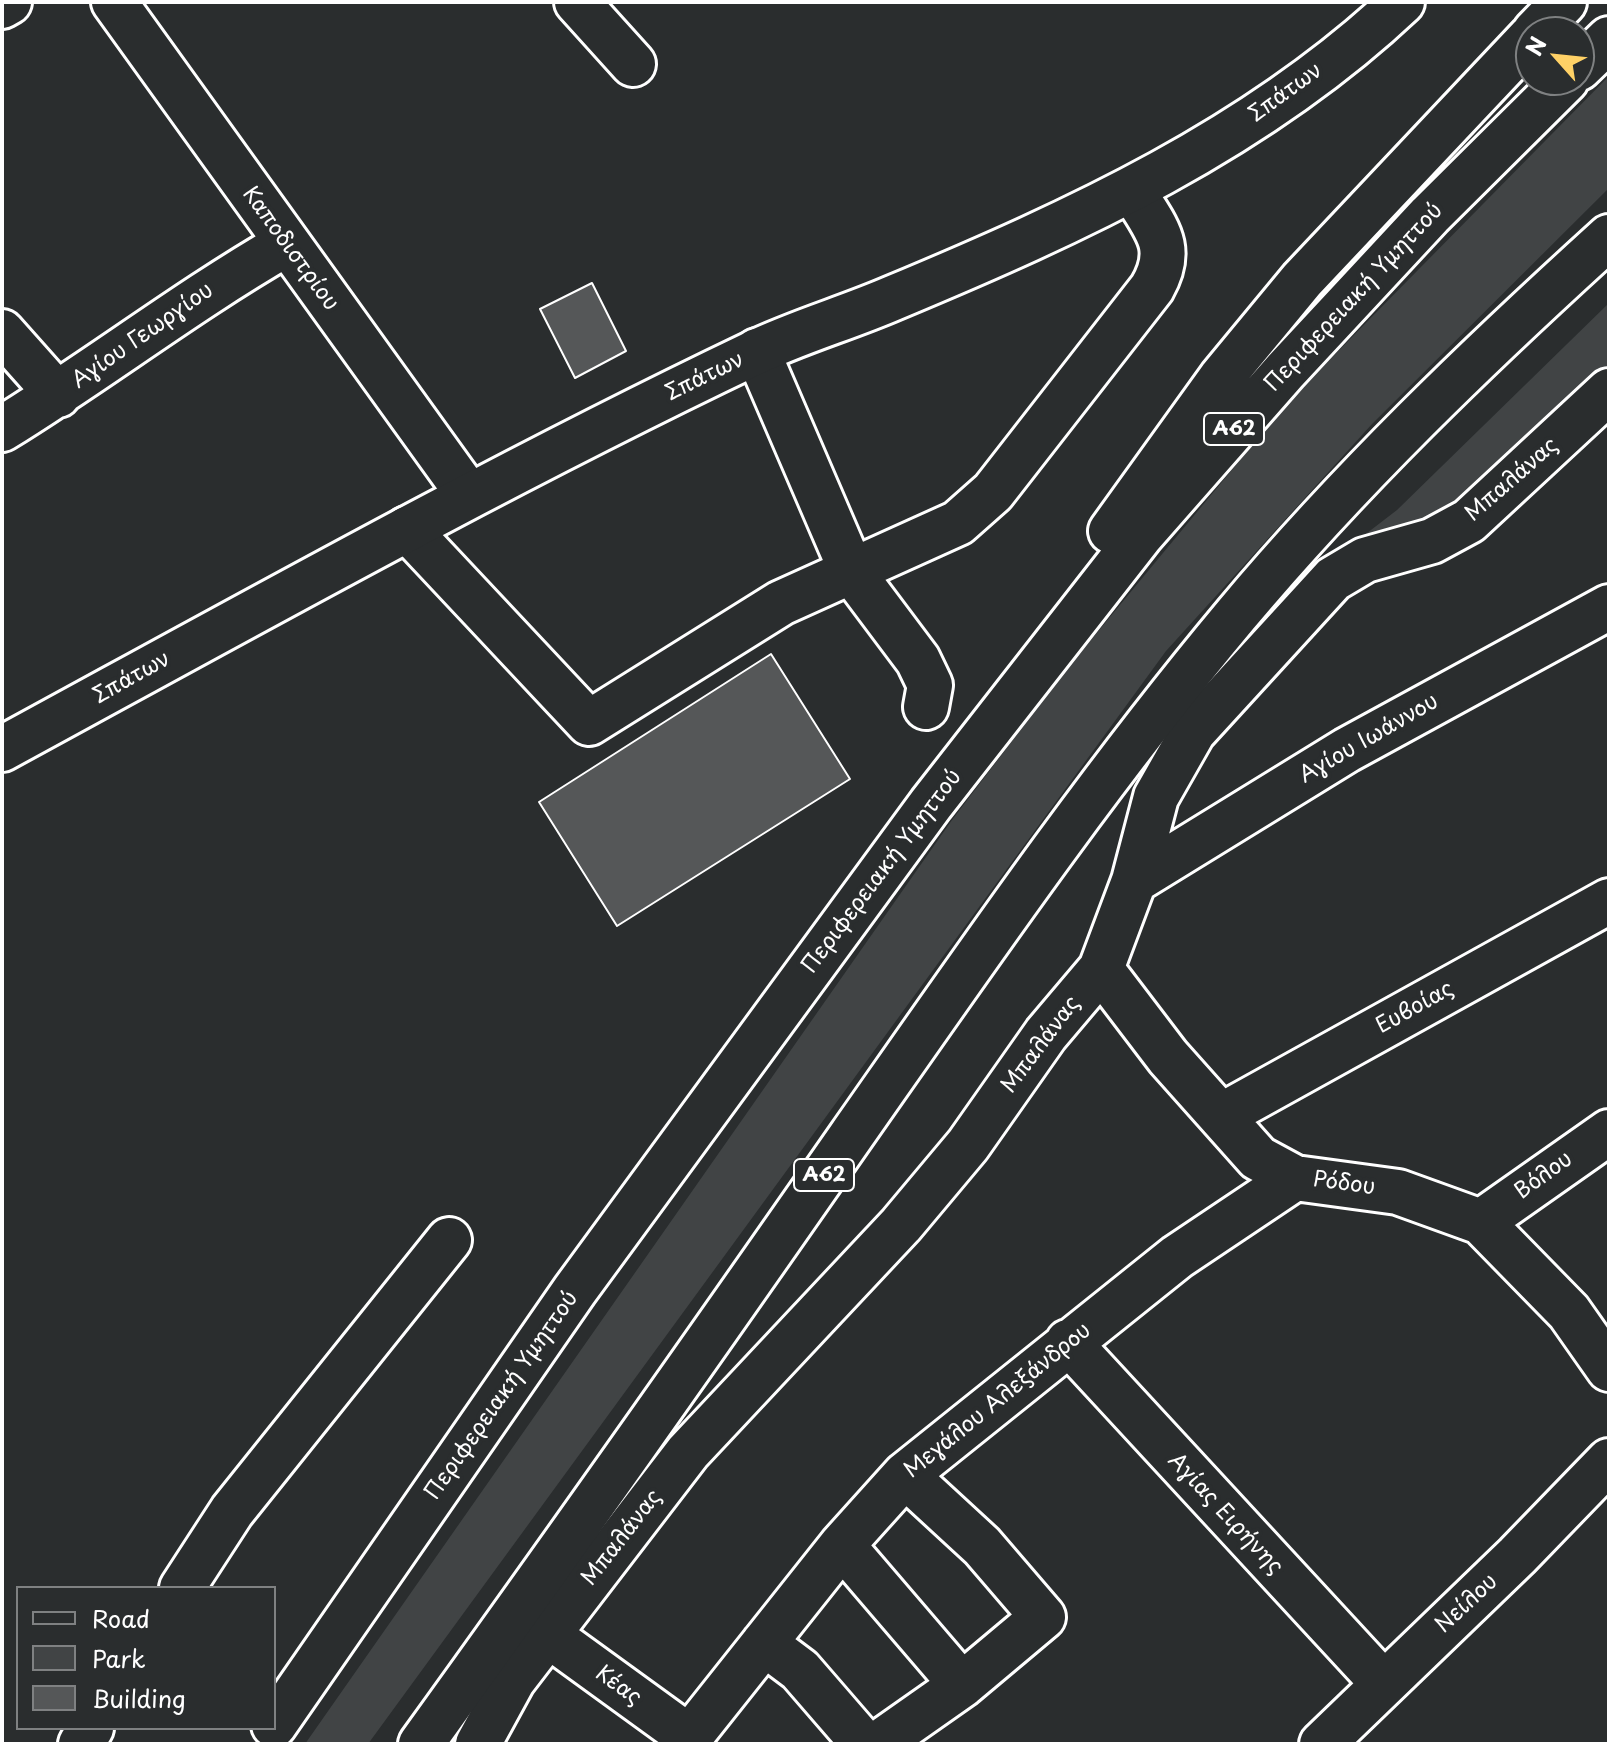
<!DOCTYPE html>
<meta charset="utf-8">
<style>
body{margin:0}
#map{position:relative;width:1611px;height:1746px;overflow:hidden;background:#2a2d2e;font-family:"Playpen Sans",sans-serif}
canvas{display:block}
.frame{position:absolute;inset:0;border:4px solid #fff;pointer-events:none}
.legend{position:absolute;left:16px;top:1586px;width:260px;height:144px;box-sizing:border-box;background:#2a2d2e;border:2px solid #7f8182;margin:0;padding:10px 14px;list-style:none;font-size:24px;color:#fff}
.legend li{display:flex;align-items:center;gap:16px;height:40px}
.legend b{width:40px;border:2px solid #7f8182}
.north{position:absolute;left:1515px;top:16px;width:80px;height:80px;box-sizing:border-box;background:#2a2d2e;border:2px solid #7f8182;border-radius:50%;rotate:297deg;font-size:22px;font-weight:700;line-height:32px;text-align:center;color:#fff}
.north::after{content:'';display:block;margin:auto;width:28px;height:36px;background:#ffd166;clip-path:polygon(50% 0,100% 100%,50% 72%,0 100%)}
</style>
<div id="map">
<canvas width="1611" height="1746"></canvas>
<div class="frame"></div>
<ul class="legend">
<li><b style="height:10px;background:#2a2d2e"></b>Road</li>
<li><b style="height:22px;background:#414445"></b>Park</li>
<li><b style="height:22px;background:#555758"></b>Building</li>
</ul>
<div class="north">N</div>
</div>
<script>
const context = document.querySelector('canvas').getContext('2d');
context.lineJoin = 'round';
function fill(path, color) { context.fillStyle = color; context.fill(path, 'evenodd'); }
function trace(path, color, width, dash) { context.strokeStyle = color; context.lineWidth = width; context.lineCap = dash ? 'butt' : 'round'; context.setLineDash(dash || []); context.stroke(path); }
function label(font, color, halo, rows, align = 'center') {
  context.font = font + ' "Playpen Sans",sans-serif'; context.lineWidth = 8; context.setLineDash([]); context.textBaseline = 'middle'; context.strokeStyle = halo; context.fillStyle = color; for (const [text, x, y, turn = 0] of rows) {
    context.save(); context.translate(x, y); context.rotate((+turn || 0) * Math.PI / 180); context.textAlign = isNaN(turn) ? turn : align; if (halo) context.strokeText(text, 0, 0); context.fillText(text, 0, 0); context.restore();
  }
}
fill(new Path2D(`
 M1609,76V188L1372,424L1166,651L368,1744H305L952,820L1066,670L1289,401Z
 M1609,303V369L1508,467L1439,517L1341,553L1397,510Z`), '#414445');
const building = new Path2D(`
 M592,283L626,351L575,378L540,309Z
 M771,654L850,779L617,926L539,802Z`);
fill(building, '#555758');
trace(building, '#fff', 2);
const minor = new Path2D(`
 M114,2L468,494
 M577,2L633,64
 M2,6L9,2
 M2,332L58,395
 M757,351L852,572L918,660L930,685L926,707
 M2,429C98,370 187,301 286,244
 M407,529L589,723L781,603L958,523L993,492L1152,288C1176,246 1155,228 1133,191
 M1134,881L1347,750L1609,607
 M1101,969L1168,1057L1258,1158L1295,1178L1398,1192L1481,1222L1569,1312L1609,1369
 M1221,1116L1609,901
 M1481,1222L1609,1132
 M1068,1342L1383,1683
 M842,1545L962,1685
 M182,1588L232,1511L449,1240
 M547,1634L689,1737
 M764,1643L800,1670L864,1744
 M81,1744L91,1728
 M478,1744L513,1680L688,1452L901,1225L968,1145L1046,1034L1101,969L1134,881L1156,797L1193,732L1333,579L1365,560L1432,541L1469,521L1609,391
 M684,1744L842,1545L905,1475L1177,1257L1295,1178
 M878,1744L962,1685L1043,1617L982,1546L905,1475
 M1322,1744L1517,1556L1609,1461`);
const major = new Path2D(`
 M2,749C250,614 497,476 752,354C797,332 847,318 893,298C1075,222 1257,139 1402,2`);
const highway = new Path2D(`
 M1535,32L1564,2
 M1579,68L1609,39
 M1111,531L1221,378L1302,280L1531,37
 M274,1725L575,1290L931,804L1141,535L1285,371L1430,215L1566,80
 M421,1744C566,1543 709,1340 851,1136C975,959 1097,781 1236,615C1350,479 1478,356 1609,237`);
trace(minor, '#fff', 50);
trace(major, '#fff', 50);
trace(highway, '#fff', 50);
trace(minor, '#2a2d2e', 44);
trace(major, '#2a2d2e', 44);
trace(highway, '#2a2d2e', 44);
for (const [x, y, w] of [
 [1234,429,60],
 [824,1175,60]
]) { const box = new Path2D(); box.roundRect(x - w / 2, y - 16, w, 32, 6); context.fillStyle = '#2a2d2e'; context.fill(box); trace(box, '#fff', 2); }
label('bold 20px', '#fff', null, [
 ["Α62",1234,429],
 ["Α62",824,1175]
]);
label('22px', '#fff', '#2a2d2e', [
 ["Σπάτων",1286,93,-36],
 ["Καποδιστρίου",290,249,54],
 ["Περιφερειακή Υμηττού",1354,298,-47],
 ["Αγίου Γεωργίου",143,336,-35],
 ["Σπάτων",705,377,-26],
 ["Μπαλάνας",1512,480,-41],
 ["Σπάτων",132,678,-29],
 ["Αγίου Ιωάννου",1369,739,-30],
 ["Περιφερειακή Υμηττού",882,872,-53],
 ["Ευβοίας",1415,1008,-29],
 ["Μπαλάνας",1041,1045,-53],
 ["Βόλου",1544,1176,-36],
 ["Ρόδου",1344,1184,8],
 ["Περιφερειακή Υμηττού",502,1396,-55],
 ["Μεγάλου Αλεξάνδρου",998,1401,-39],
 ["Αγίας Ειρήνης",1225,1514,47],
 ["Μπαλάνας",622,1538,-52],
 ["Νείλου",1467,1604,-43],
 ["Κέας",618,1686,36]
]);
</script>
